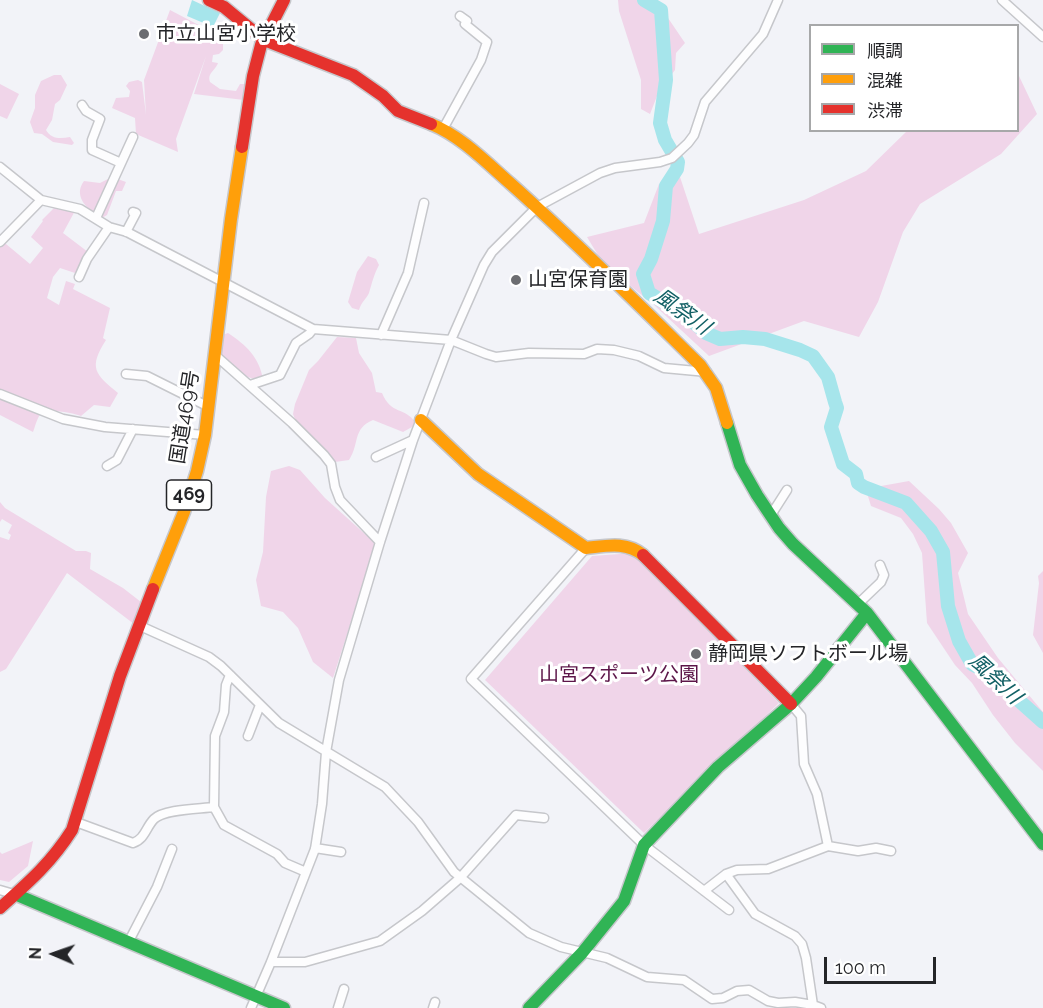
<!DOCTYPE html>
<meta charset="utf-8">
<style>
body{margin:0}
#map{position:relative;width:1043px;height:1008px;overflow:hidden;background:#f2f3f8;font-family:Raleway,"Noto Sans JP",sans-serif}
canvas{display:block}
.legend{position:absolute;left:809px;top:24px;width:210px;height:108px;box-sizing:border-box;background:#fff;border:2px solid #a7a8a9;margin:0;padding:8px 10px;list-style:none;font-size:18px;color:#242528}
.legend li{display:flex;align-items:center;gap:12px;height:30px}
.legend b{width:30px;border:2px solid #a7a8a9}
.north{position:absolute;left:24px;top:924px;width:60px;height:60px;-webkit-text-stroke:4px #fff;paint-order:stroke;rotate:272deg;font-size:16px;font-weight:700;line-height:24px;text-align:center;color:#242528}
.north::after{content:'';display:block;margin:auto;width:21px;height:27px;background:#242528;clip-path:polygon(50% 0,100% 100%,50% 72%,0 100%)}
.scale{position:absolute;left:824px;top:957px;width:112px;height:27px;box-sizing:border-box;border:3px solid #242528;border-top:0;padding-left:8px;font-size:18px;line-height:21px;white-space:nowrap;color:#242528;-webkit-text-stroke:4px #fff;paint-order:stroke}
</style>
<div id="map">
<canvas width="1043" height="1008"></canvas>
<ul class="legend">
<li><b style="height:8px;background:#30b455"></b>順調</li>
<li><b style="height:8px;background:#ff9f0a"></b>混雑</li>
<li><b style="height:8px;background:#e5322d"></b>渋滞</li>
</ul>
<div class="north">N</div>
<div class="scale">100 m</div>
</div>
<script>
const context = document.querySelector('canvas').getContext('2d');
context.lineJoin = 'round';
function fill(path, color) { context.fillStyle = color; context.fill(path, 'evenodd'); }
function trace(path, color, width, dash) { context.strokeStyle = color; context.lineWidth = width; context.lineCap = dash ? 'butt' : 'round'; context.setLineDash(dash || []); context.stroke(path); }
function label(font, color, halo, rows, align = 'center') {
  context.font = font + ' Raleway,"Noto Sans JP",sans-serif'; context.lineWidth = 6; context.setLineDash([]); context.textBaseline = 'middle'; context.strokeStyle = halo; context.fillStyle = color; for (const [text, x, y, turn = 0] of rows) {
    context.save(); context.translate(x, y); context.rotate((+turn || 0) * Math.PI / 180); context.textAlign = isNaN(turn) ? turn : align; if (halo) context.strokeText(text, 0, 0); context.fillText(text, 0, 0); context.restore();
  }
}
fill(new Path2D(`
 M618,0H653L668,18L685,43L676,53L675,70L659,91L650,114L641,109V80L619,11Z
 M170,10L214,33L212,40L218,39L223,43V50L219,54L213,55L212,62L218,63C215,71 207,73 210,82L220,89L236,91L240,84H247L244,100L194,94L206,56L176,139L178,152L136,134L135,118L112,108L116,98L129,97L130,91L126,86L129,82L138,80L142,82L146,115L144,80Z
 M54,75H61L67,85L60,100L55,104L52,120L46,130C51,139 60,139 70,137L74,143L72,145L53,142L42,134L34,133L30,122L35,108V95L41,81Z
 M1019,76L1037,114L1001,154L920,204L903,232L878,302L859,337L804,321L709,356L653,304L604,265L587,237L644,223L659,184L680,177L699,234L804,200L866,171L907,131L1018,130Z
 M0,84L19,94L7,119L0,116Z
 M112,177L126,182L122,191H116L107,215L102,218C89,211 72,197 84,181L100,183Z
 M57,205L76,209L63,233L88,252L78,274L60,268L53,277L47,298L59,305L66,281L75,284L73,289L110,308L103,338L106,340C88,368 95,374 118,393L110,407L94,405L81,416C75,413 47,408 41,413C37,418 35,427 33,432L0,415V239L30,264L43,248L31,237L43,221L42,220Z
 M368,256L376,259L379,265C374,274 372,283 369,293C367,298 361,302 359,310L352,308L348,302L357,272Z
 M228,333C246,345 259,357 263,379C243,380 232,368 220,353L222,335Z
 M337,337L356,338L359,353L372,373L376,392L382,393C391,415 405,407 415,422L412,427L403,432L373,420C352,429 360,443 349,460L335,462L296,422L293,414L295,404L309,370L318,361Z
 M289,466L300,470L325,498L376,544L333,678L313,662L298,628L283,612L261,606L256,580L263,552L266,497L271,471Z
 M909,481L939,509L951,523L968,553L958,573L968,614L998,658L1043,712V771L1015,743L993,715L972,683L955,665L927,623L922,553L913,534L901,518L871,506L867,493L870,488Z
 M0,502L5,508L76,551H86L91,553L90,569L123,588L141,602L134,624L67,573L6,669L0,672V537L9,540L11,535L8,533L12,525L2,519L0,522Z
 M633,553L779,703L644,833L485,680L592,556Z
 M1043,571V653L1033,635L1039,583L1038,576Z
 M33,841L28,866L9,882L0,880V852L2,854Z`), '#f0d5e9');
fill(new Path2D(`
 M192,0L220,13L213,27L187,16Z`), '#a6e5eb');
trace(new Path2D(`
 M644,0L661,10L666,80L660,123L665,140L678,162L677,169L666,186L663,221L651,259L643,274L649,293L685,315L706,333L720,339L743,337L765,339L800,350L813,356L828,377L835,402L837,408L831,427L843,464L856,474L858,483L864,487L906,503L931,531L943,552L948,606L959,641L972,664L987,672L1043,722`), '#a6e5eb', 14);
const street = new Path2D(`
 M1002,0L1043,37
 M82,105L86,111L100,119L92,140V150L121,163
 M443,129L481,60L487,42L465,24L467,21L460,16
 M0,167L41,200L80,209L109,227L127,232L313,329L451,340L486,354L496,357L529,353L584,354L597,349L614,350L639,356L664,368L707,372
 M96,218L133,137
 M126,232L136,213L133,212
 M0,242L41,200
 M79,277L87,259L109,227
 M381,335L408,273L424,203
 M215,355L292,423L324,455L331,464L335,487L340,500L380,542
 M126,374L147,376L209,407
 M250,385L280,375L296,343L309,334L313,329
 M0,394L63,419L105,427L205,435
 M376,457L413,440
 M107,466L117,460L133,429
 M771,515L787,490
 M586,548L471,679L644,845L729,910
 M858,604L881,582L884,575L880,565
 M138,625L209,657L221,666L279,723L385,787L418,822L454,872L529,933L561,947L607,958L647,977L684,980L712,999L723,998L737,991L749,990L768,1001L778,1003L795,1002L813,1005
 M248,736L260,705
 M214,807L215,736L224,712L226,685L230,675
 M76,822L133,843C145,839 146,827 154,819C164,809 199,809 214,807L224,825L277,854L285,863L306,872
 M828,846L858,851L876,848L891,851
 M315,848L341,852
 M726,874L755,914L795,936L802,944L806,958L813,1005L821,1008
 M0,890L17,895
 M704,891L726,874L737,870L768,869L828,846L817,794L804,764L801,716L791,704
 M129,941L157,887L172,849
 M271,962H305L380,941L422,911L460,878L516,815L544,818
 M251,1008L271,962L315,849L322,804L326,752L339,680L380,542L413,440L451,340L484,265L492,252L537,207L600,173L615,168L660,162L672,158L688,143L694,135L705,102L763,34L778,0
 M338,1008L344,989
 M433,1008L435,1002`);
const fast = new Path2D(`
 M727,423L740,465L757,495L779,528L793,544L867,613L1043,844
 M17,895L284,1008
 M529,1008L582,953L624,901L644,845L718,767L791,704L816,677L867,613`);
const slow = new Path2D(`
 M431,124C461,136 487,163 511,184C576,242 638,304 700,365L716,388L727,423
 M421,420L478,474L586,548C606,546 626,541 643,555
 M153,589L184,512L197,471L205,435L231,219L242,147`);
const jam = new Path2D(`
 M209,0L224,7L264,40L353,75L383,96L398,111L431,124
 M242,147L253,76L261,45L284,0
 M643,555L791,704
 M0,908C29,882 51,863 72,830L120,676L153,589`);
trace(street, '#c6c7cb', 11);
trace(fast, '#c6c7cb', 15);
trace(slow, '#c6c7cb', 15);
trace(jam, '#c6c7cb', 15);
trace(street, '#fdfdfe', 8);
trace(fast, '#30b455', 12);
trace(slow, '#ff9f0a', 12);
trace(jam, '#e5322d', 12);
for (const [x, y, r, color] of [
 [144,34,6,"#6c6d71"],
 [516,280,6,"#6c6d71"],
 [696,654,6,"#6c6d71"]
]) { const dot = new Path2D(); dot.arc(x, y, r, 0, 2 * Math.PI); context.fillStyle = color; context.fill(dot); trace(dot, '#fff', 2); }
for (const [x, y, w] of [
 [189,495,45]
]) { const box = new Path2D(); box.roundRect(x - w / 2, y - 15, w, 30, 4.5); context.fillStyle = '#fff'; context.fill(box); trace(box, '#242528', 1.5); }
label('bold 18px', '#242528', null, [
 ["469",189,495]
]);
label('20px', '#242528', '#fff', [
 ["市立山宮小学校",156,34],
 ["山宮保育園",528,280],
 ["静岡県ソフトボール場",708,654]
], 'left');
label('20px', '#242528', '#fff', [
 ["国道469号",185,417,-81]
]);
label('20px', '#5c1649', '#fff', [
 ["山宮スポーツ公園",619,675]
]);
label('italic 21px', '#126065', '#fff', [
 ["風祭川",682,312,35],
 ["風祭川",995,679,43]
]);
</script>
